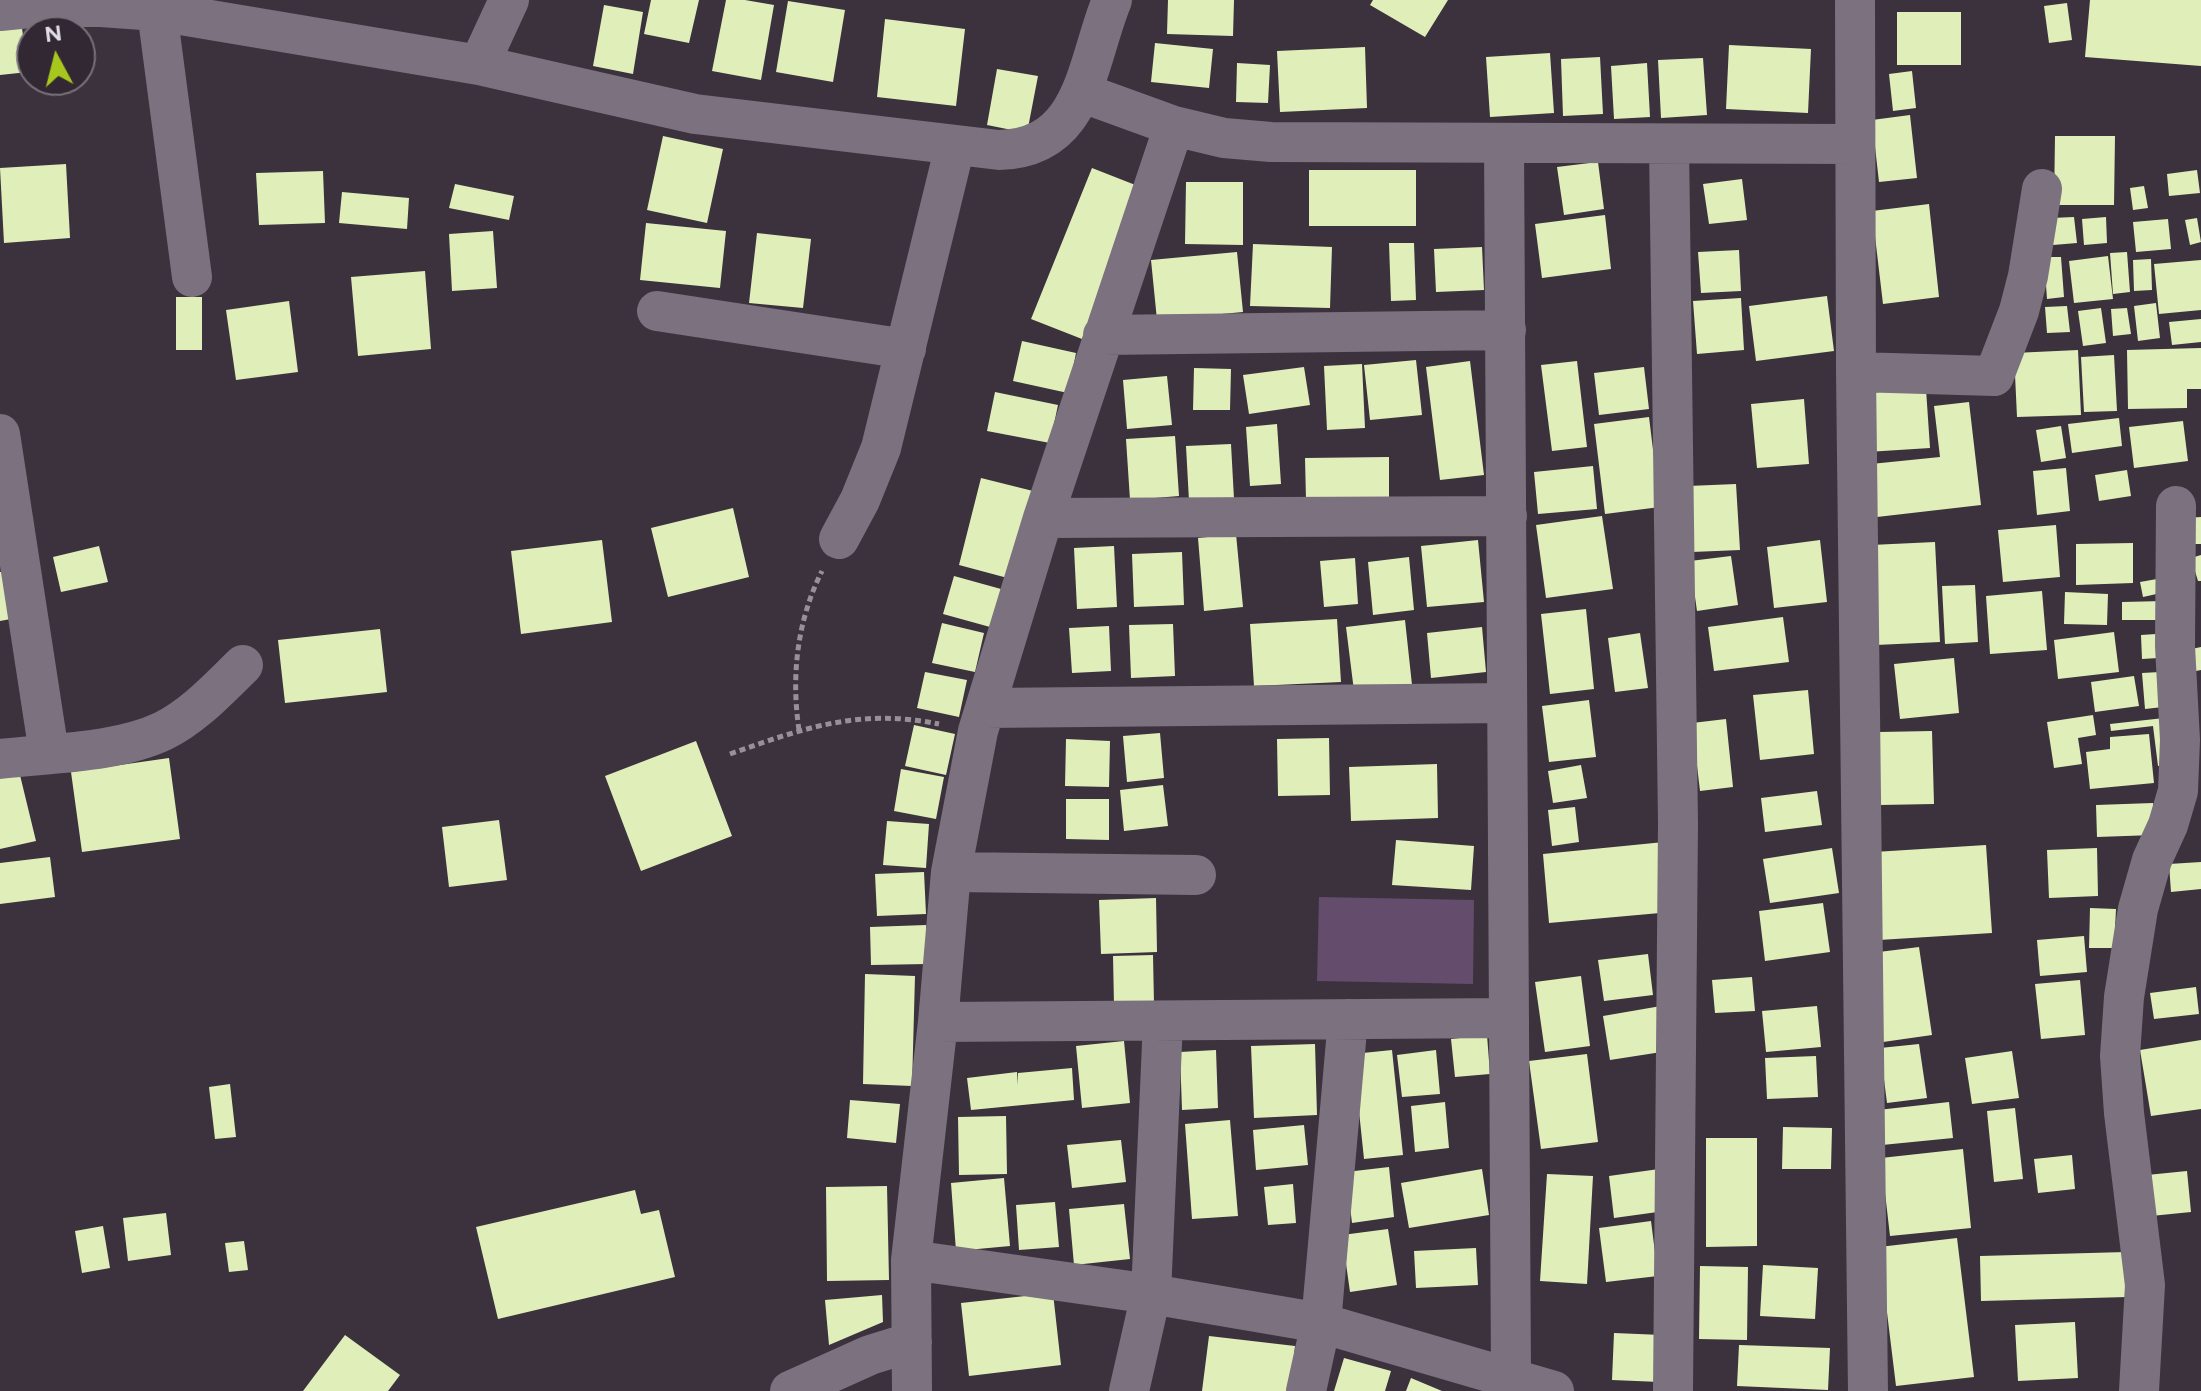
<!DOCTYPE html>
<style>
body{margin:0}
#map{position:relative;width:2201px;height:1391px;overflow:hidden;background:#3b323e;font-family:Figtree,sans-serif}
canvas{display:block}
.north{position:absolute;left:16px;top:16px;width:80px;height:80px;box-sizing:border-box;background:#312833;border:2px solid #78717a;border-radius:50%;rotate:353deg;font-size:22px;font-weight:700;line-height:32px;text-align:center;color:#e3dee5}
.north::after{content:'';display:block;margin:auto;width:28px;height:36px;background:#a8c71c;clip-path:polygon(50% 0,100% 100%,50% 72%,0 100%)}
</style>
<div id="map">
<canvas width="2201" height="1391"></canvas>
<div class="north">N</div>
</div>
<script>
const context = document.querySelector('canvas').getContext('2d');
context.lineJoin = 'round';
function fill(path, color) { context.fillStyle = color; context.fill(path, 'evenodd'); }
function trace(path, color, width, dash) { context.strokeStyle = color; context.lineWidth = width; context.lineCap = dash ? 'butt' : 'round'; context.setLineDash(dash || []); context.stroke(path); }
fill(new Path2D(`
 M1319,897L1474,900L1473,984L1317,981Z`), '#644c6c');
fill(new Path2D(`
 M651,0H699L689,43L644,34Z
 M726,0H745L774,5L761,80L712,71Z
 M1168,0H1234L1233,36L1167,34Z
 M1373,0H1448L1425,37L1370,5Z
 M2090,0H2201V66L2085,57Z
 M788,1L845,10L833,82L776,72Z
 M2067,3L2072,40L2049,43L2044,6Z
 M604,5L643,12L633,74L593,66Z
 M1897,12H1961V65H1897Z
 M885,19L965,29L956,106L877,97Z
 M21,21L28,72L0,75V24Z
 M1155,43L1213,49L1209,88L1151,82Z
 M1729,45L1811,49L1808,113L1726,109Z
 M1365,47L1367,108L1280,112L1277,51Z
 M1550,53L1554,113L1490,117L1486,57Z
 M1600,57L1603,114L1563,116L1561,59Z
 M1703,58L1707,115L1661,118L1658,60Z
 M1237,63L1270,65L1268,103L1236,102Z
 M1647,63L1650,117L1614,119L1611,66Z
 M997,69L1038,76L1027,133L987,125Z
 M1912,71L1916,108L1893,111L1889,74Z
 M1910,115L1917,178L1879,182L1872,120Z
 M663,136L723,149L707,223L647,210Z
 M2055,136H2115L2114,205H2054Z
 M1598,162L1604,209L1564,215L1557,167Z
 M66,164L70,238L4,243L0,168Z
 M1092,168L1143,188L1082,339L1031,319Z
 M1309,170H1416V226H1309Z
 M2197,170L2200,193L2169,196L2167,174Z
 M323,171L325,223L259,225L256,173Z
 M1742,179L1747,220L1709,224L1703,184Z
 M1186,182H1243V245L1185,244Z
 M455,184L514,196L509,220L449,208Z
 M2144,186L2148,208L2133,210L2130,188Z
 M342,192L409,198L407,229L339,223Z
 M1929,204L1939,297L1883,304L1872,211Z
 M1605,215L1611,269L1542,278L1535,224Z
 M2074,217L2077,243L2053,245L2051,218Z
 M2106,217L2107,243L2084,245L2082,219Z
 M2197,218L2201,242L2190,245L2185,220Z
 M2168,219L2171,249L2136,252L2133,222Z
 M646,223L726,231L720,288L640,280Z
 M493,231L497,288L452,291L449,234Z
 M757,233L811,239L803,308L749,303Z
 M1389,243H1414L1416,300L1391,301Z
 M1253,244L1332,247L1330,308L1250,306Z
 M1482,247L1484,290L1436,292L1434,249Z
 M1739,250L1741,291L1701,293L1698,252Z
 M1237,252L1243,312L1157,320L1151,260Z
 M2127,252L2130,292L2113,294L2110,253Z
 M2108,256L2113,299L2074,303L2069,261Z
 M2044,257H2061L2064,297L2047,299Z
 M2151,259L2152,290L2134,291L2133,260Z
 M2201,260V310L2159,314L2154,264Z
 M425,271L431,349L358,356L351,277Z
 M1827,296L1834,351L1756,361L1749,306Z
 M176,297H202V350H176Z
 M1741,298L1744,350L1697,354L1693,301Z
 M289,301L298,372L236,380L226,310Z
 M2156,303L2160,338L2138,341L2134,306Z
 M2067,306L2070,332L2047,333L2045,307Z
 M2101,308L2106,343L2083,346L2078,311Z
 M2127,308L2131,334L2113,336L2111,309Z
 M2201,319V342L2172,345L2169,322Z
 M1022,341L1076,353L1068,393L1013,381Z
 M2201,348V389H2187V408L2128,409L2127,350Z
 M2078,350L2081,415L2017,417L2014,353Z
 M2114,355L2117,411L2084,412L2081,357Z
 M1416,360L1422,415L1370,420L1364,365Z
 M1470,361L1484,475L1440,480L1426,367Z
 M1577,361L1587,447L1552,451L1541,365Z
 M1362,364L1365,428L1327,430L1324,366Z
 M1304,367L1310,405L1249,414L1243,375Z
 M1644,367L1649,409L1599,415L1594,373Z
 M1194,368L1231,369L1230,410H1193Z
 M1167,376L1172,425L1127,429L1123,380Z
 M1926,389L1930,448L1867,452L1864,393Z
 M995,392L1058,405L1050,443L987,431Z
 M1804,399L1809,464L1757,468L1751,404Z
 M1969,402L1981,505L1877,517L1871,464L1940,457L1934,406Z
 M1649,417L1660,507L1605,514L1594,424Z
 M2119,418L2122,446L2072,453L2068,424Z
 M2183,421L2188,461L2134,468L2129,427Z
 M1277,424L1281,484L1250,486L1246,427Z
 M2061,426L2066,458L2041,462L2036,430Z
 M1175,436L1179,496L1130,500L1126,439Z
 M1231,444L1234,499L1189,501L1186,446Z
 M1389,457V499L1306,500L1305,458Z
 M1593,466L1597,509L1538,514L1534,472Z
 M2066,468L2070,511L2037,515L2033,471Z
 M2127,470L2131,496L2099,501L2095,475Z
 M981,478L1037,492L1015,580L959,565Z
 M1736,484L1740,550L1692,552L1688,486Z
 M733,508L749,577L668,597L651,528Z
 M1602,516L1613,589L1546,598L1536,525Z
 M2201,517V544H2186V518Z
 M2056,525L2060,577L2003,582L1998,530Z
 M1236,534L1243,607L1204,611L1198,538Z
 M602,540L612,622L521,634L511,551Z
 M1478,540L1484,602L1427,607L1421,546Z
 M1820,540L1827,602L1774,608L1767,547Z
 M1935,542L1940,642L1876,645L1871,545Z
 M2133,543V583L2076,585V544Z
 M99,546L108,582L61,592L53,557Z
 M1114,546L1117,607L1077,609L1074,548Z
 M1182,552L1184,605L1134,607L1132,554Z
 M2201,555V581H2198L2191,558Z
 M1731,556L1738,605L1697,611L1690,561Z
 M1409,557L1414,610L1373,615L1368,562Z
 M1355,558L1358,604L1324,607L1320,561Z
 M7,571L16,618L0,621V572Z
 M954,576L1001,589L990,627L943,614Z
 M2157,579L2161,593L2143,597L2140,582Z
 M1975,585L1978,642L1945,644L1942,586Z
 M2042,591L2047,650L1990,654L1986,596Z
 M2065,592L2108,594L2107,625L2064,624Z
 M2164,601L2163,620H2122V602Z
 M1586,609L1594,689L1550,694L1541,614Z
 M1783,617L1789,662L1714,671L1708,627Z
 M1337,619L1341,682L1254,686L1250,624Z
 M1405,620L1412,685L1354,691L1346,627Z
 M942,623L984,633L975,672L932,663Z
 M1173,624L1175,676L1131,678L1129,625Z
 M1109,626L1111,671L1072,673L1069,628Z
 M1482,627L1486,672L1431,678L1427,633Z
 M380,629L387,692L285,703L278,640Z
 M2114,632L2119,672L2058,679L2054,640Z
 M1640,633L1648,688L1615,692L1608,638Z
 M2156,634L2158,658L2142,659L2141,635Z
 M2201,647V670L2186,673L2182,651Z
 M1954,658L1959,713L1900,719L1894,664Z
 M925,672L967,680L959,717L917,708Z
 M2160,672L2163,707L2145,709L2142,673Z
 M2134,676L2139,706L2095,712L2091,682Z
 M1808,690L1814,754L1760,760L1753,695Z
 M1589,700L1596,757L1549,762L1542,706Z
 M2093,715L2096,735L2078,738L2082,764L2054,768L2047,722Z
 M2164,718L2169,765L2158,766L2153,726L2111,731L2110,724Z
 M1726,719L1733,787L1700,791L1692,723Z
 M914,725L955,734L946,775L905,766Z
 M1932,731L1934,804L1880,805L1879,732Z
 M1160,733L1164,778L1127,782L1123,736Z
 M2149,734L2154,783L2090,789L2086,752L2110,749V737Z
 M1329,738L1330,795L1278,796L1277,739Z
 M1066,739L1110,741L1109,787L1065,786Z
 M696,741L732,836L641,871L605,776Z
 M169,758L180,839L82,852L71,772Z
 M1437,764L1438,818L1351,821L1349,767Z
 M1581,765L1587,798L1553,803L1548,771Z
 M901,769L944,777L936,819L894,811Z
 M19,771L36,841L0,849V775Z
 M1163,785L1168,826L1124,831L1120,790Z
 M1817,791L1822,825L1765,832L1761,798Z
 M1066,799H1109V840L1066,839Z
 M2153,803L2154,835L2097,837L2096,805Z
 M1575,807L1579,842L1552,846L1548,810Z
 M499,820L507,880L449,887L442,827Z
 M887,821L929,824L926,868L883,865Z
 M1396,840L1474,846L1471,890L1392,885Z
 M1664,842L1671,912L1549,923L1543,854Z
 M1986,845L1992,933L1879,940L1874,852Z
 M1832,848L1839,893L1770,903L1763,859Z
 M2097,848L2098,896L2049,898L2047,850Z
 M50,857L55,897L0,904V863Z
 M2201,862V889L2171,892L2169,864Z
 M924,872L926,914L877,916L875,874Z
 M1156,898L1157,952L1101,954L1099,900Z
 M1823,903L1830,952L1765,961L1759,911Z
 M2090,908L2116,909L2114,948H2089Z
 M926,925L927,964L871,965L870,927Z
 M2084,936L2087,972L2040,976L2037,940Z
 M1919,947L1932,1035L1883,1042L1871,953Z
 M1648,954L1653,995L1604,1001L1598,960Z
 M1153,955L1154,1004L1114,1005L1113,956Z
 M865,974L915,976L912,1086L863,1084Z
 M1581,976L1590,1046L1545,1052L1535,982Z
 M1752,977L1755,1011L1715,1013L1712,980Z
 M2080,980L2085,1035L2041,1039L2035,984Z
 M2196,987L2199,1014L2154,1019L2150,993Z
 M1661,1006L1668,1051L1610,1060L1603,1016Z
 M1817,1006L1821,1047L1766,1052L1762,1011Z
 M1487,1035L1490,1074L1455,1077L1451,1039Z
 M2201,1040V1109L2151,1116L2140,1050Z
 M1124,1041L1130,1103L1082,1108L1076,1046Z
 M1315,1044L1317,1115L1254,1118L1251,1046Z
 M1919,1044L1927,1098L1887,1103L1880,1048Z
 M1216,1050L1218,1108L1182,1110L1180,1052Z
 M1392,1050L1403,1155L1364,1159L1353,1054Z
 M1436,1050L1440,1094L1402,1097L1397,1055Z
 M2012,1051L2019,1098L1972,1104L1965,1058Z
 M1587,1054L1598,1142L1541,1149L1529,1061Z
 M1816,1056L1818,1097L1767,1099L1765,1058Z
 M1072,1068L1074,1100L971,1110L967,1078L1017,1072L1018,1085V1073Z
 M230,1084L236,1137L215,1139L209,1087Z
 M850,1100L900,1104L896,1143L847,1138Z
 M1445,1102L1449,1148L1415,1152L1411,1106Z
 M1949,1102L1953,1138L1882,1145L1878,1110Z
 M2015,1108L2023,1179L1994,1182L1987,1111Z
 M1006,1116L1007,1174L959,1175L958,1117Z
 M1230,1120L1238,1216L1192,1219L1185,1124Z
 M1304,1125L1308,1165L1256,1170L1253,1130Z
 M1783,1127L1832,1128L1831,1169H1782Z
 M1706,1138H1757V1246L1706,1247Z
 M1121,1140L1126,1182L1072,1188L1067,1145Z
 M1963,1149L1971,1228L1890,1236L1881,1158Z
 M2072,1155L2075,1189L2038,1193L2034,1159Z
 M1389,1167L1394,1217L1352,1223L1346,1172Z
 M1482,1169L1489,1215L1409,1228L1401,1183Z
 M1659,1169L1665,1211L1614,1218L1609,1176Z
 M2187,1171L2191,1212L2151,1216L2147,1175Z
 M1547,1174L1593,1176L1587,1284L1540,1281Z
 M1004,1178L1010,1246L956,1251L951,1183Z
 M1293,1184L1296,1223L1268,1225L1264,1187Z
 M887,1186L889,1280L827,1281L826,1187Z
 M635,1190L641,1214L659,1210L675,1277L498,1319L476,1227Z
 M1055,1202L1059,1247L1019,1250L1016,1205Z
 M1124,1204L1130,1259L1074,1265L1069,1209Z
 M166,1213L171,1255L128,1261L123,1218Z
 M1651,1221L1658,1276L1606,1282L1599,1228Z
 M103,1226L110,1268L82,1273L75,1231Z
 M1388,1229L1397,1285L1350,1292L1342,1235Z
 M1957,1238L1974,1377L1896,1386L1879,1247Z
 M244,1241L248,1270L229,1272L225,1243Z
 M1476,1248L1478,1285L1416,1288L1414,1251Z
 M2126,1252L2127,1297L1981,1301L1980,1256Z
 M1763,1265L1818,1268L1815,1319L1760,1316Z
 M1700,1266L1748,1267L1747,1340L1699,1339Z
 M1053,1293L1061,1365L969,1376L961,1303Z
 M882,1295L883,1322L829,1345L825,1300Z
 M2075,1322L2078,1378L2018,1381L2015,1325Z
 M1614,1333L1662,1335L1660,1382L1612,1380Z
 M345,1335L400,1375L388,1391H303Z
 M1209,1336L1295,1346L1290,1391H1202Z
 M1739,1345L1830,1348L1828,1390L1737,1386Z
 M1344,1358L1391,1371L1385,1391H1334Z
 M1411,1378L1442,1391H1406Z`), '#e0efb9');
trace(new Path2D(`
 M799,730C791,676 797,621 822,571
 M730,754C804,728 859,708 939,724`), '#979099', 5, [6, 4]);
trace(new Path2D(`
 M1855,0L1856,372L1868,1391
 M0,11L40,7H101L157,11L479,65L695,114L999,150C1086,148 1086,63 1112,0
 M157,11L192,277
 M479,65L509,0
 M1083,93L1174,126L1224,138L1271,142L1855,144
 M1504,144L1511,1377
 M1669,144L1678,824L1673,1391
 M657,311L906,349
 M1103,335L1506,330
 M1856,372L1994,376L2019,311L2028,276L2042,189
 M0,434L49,753
 M1043,518L1507,516
 M839,539L860,500L881,448L955,146
 M985,708L1507,703
 M0,759C50,753 117,753 163,731C194,716 219,688 243,665
 M951,872L1196,875
 M938,1022L1509,1018
 M911,1260L1151,1294L1321,1323L1554,1391
 M790,1391L870,1355L912,1342
 M912,1391L911,1260L938,1022L951,872L978,731L1043,518L1174,126
 M1129,1391L1151,1294L1163,1021
 M1306,1391L1321,1323L1348,1019
 M2139,1391L2145,1285L2124,1113L2120,1056L2124,997L2138,909L2152,860L2168,825L2178,791L2180,740L2175,646L2176,506`), '#7c717f', 40);
</script>
